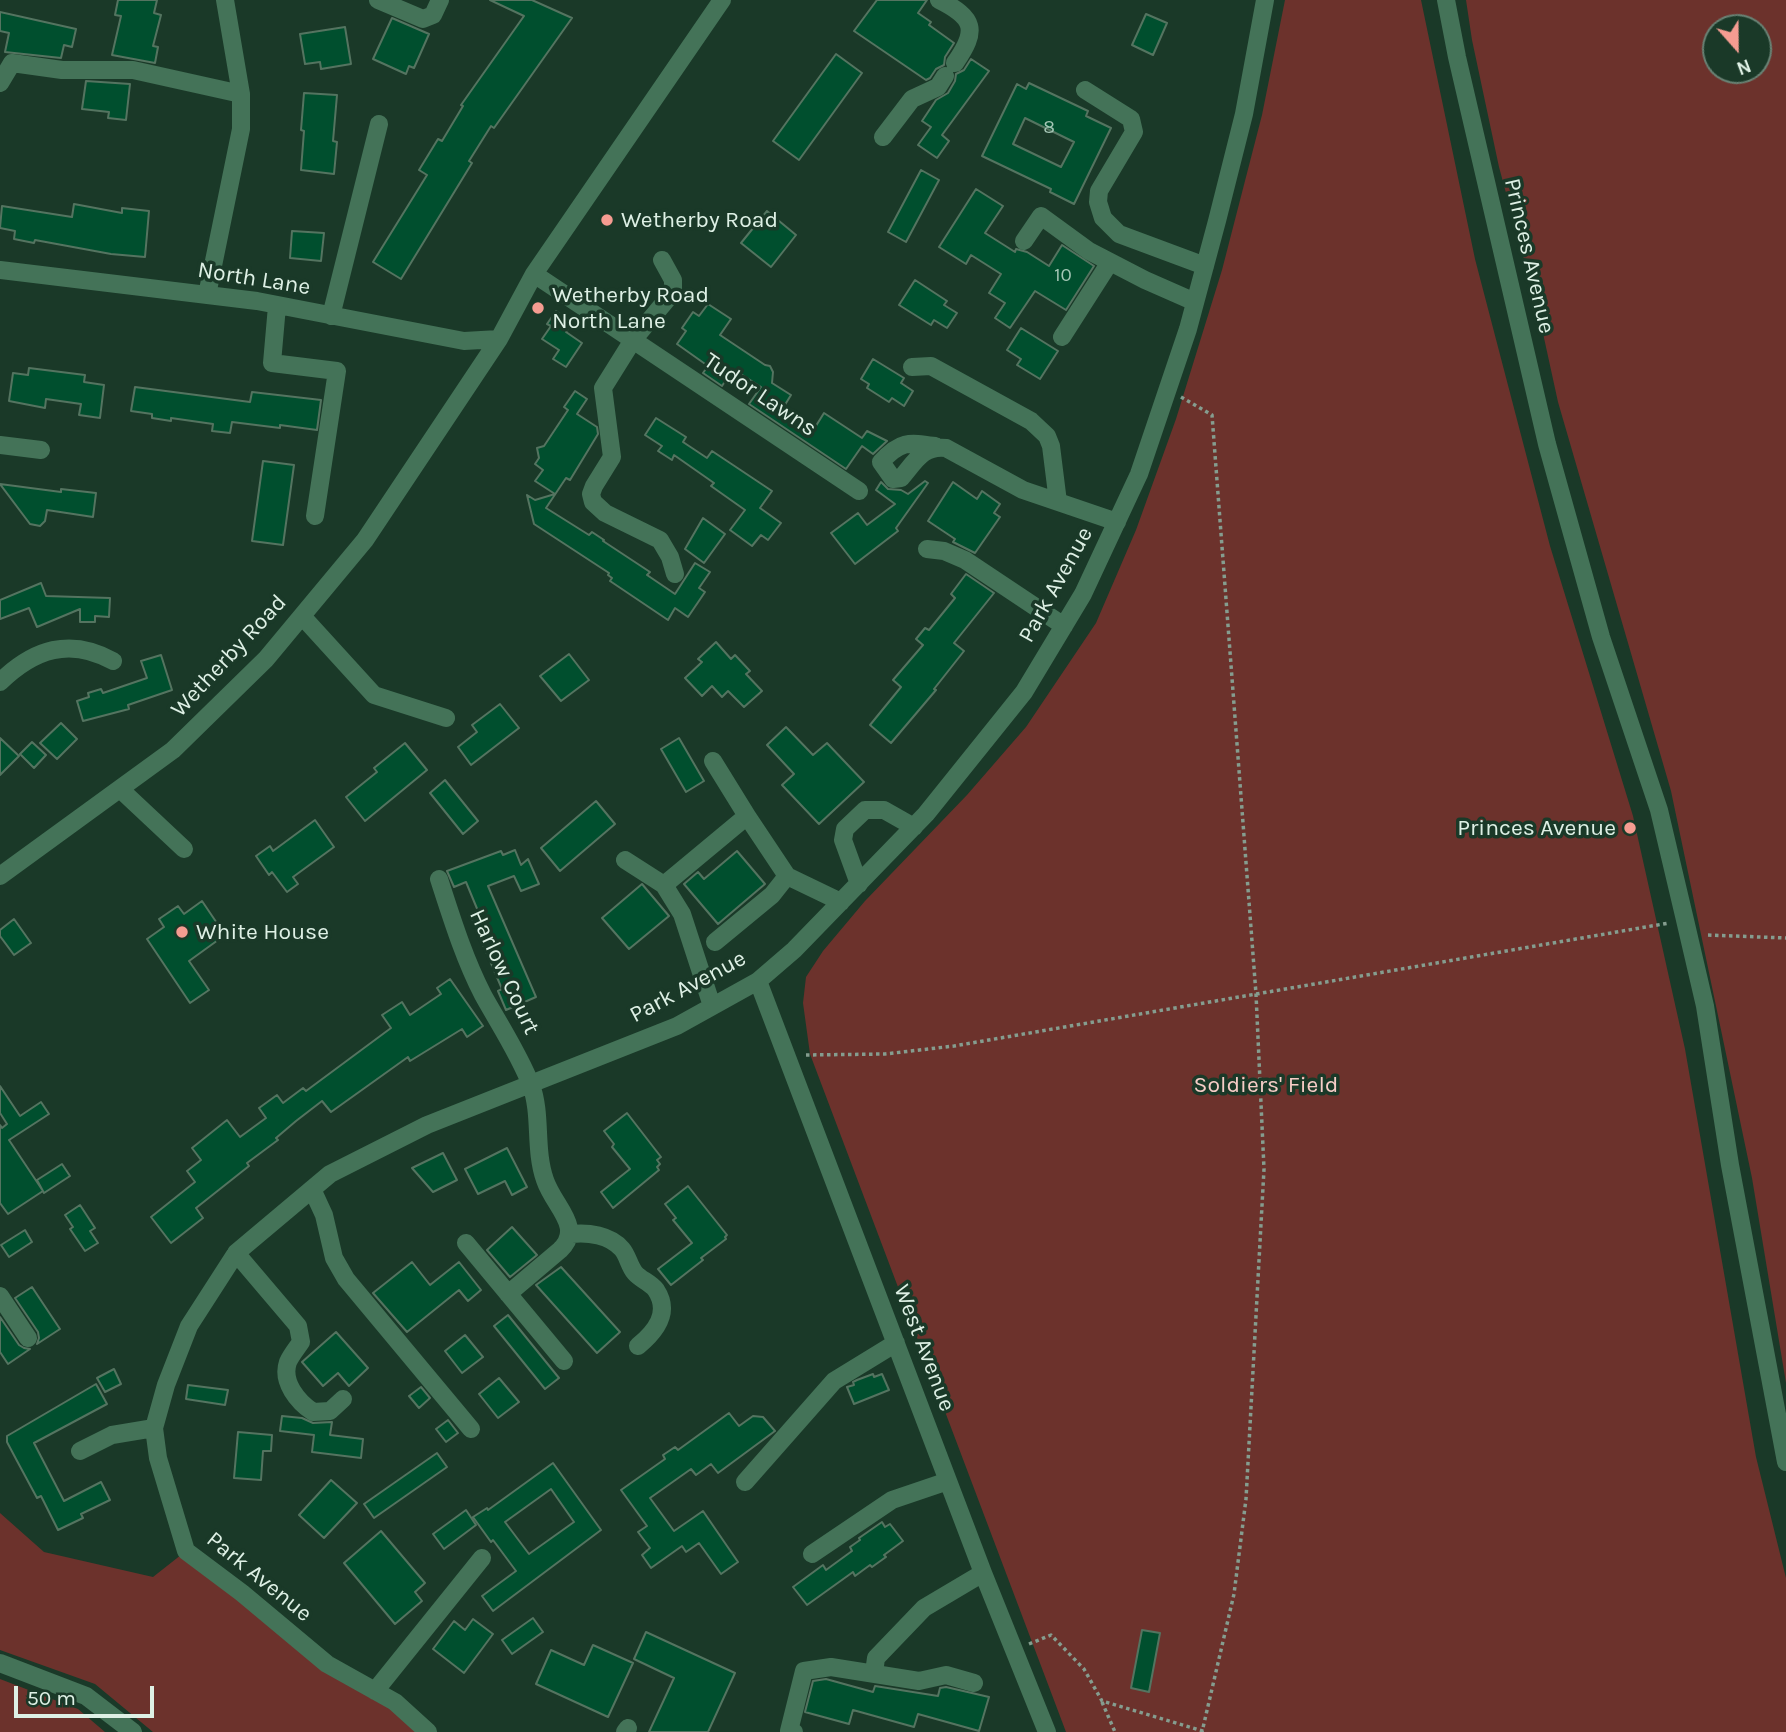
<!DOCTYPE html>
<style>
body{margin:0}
#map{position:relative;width:1786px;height:1732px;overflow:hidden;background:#1a3928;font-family:Karla,sans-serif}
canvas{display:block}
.north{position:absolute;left:1702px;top:14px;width:70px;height:70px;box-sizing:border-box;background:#1a3928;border:2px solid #688274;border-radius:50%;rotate:159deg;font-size:19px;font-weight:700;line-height:28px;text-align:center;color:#def0e5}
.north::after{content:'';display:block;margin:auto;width:24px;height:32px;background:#f59c91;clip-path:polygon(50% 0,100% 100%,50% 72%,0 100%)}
.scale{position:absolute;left:14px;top:1686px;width:140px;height:32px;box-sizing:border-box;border:4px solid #def0e5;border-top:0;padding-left:9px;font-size:21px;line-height:24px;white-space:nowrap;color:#def0e5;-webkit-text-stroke:5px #1a3928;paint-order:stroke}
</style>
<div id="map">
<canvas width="1786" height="1732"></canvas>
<div class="north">N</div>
<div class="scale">50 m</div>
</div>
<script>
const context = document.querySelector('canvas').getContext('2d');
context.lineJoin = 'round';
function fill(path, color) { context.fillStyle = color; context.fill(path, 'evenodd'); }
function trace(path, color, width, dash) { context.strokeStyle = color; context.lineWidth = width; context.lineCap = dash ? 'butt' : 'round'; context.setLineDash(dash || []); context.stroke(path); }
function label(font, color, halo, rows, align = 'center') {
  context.font = font + ' Karla,sans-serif'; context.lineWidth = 7; context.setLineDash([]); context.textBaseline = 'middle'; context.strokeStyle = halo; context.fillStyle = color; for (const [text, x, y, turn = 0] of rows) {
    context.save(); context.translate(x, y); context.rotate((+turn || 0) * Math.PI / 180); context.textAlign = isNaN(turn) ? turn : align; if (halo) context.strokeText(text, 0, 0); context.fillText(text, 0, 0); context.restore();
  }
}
fill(new Path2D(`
 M1285,0H1421L1475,259L1550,546L1633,816L1685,1049L1756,1457L1786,1578V1732H1066L810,1054L803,1003L806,977L823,951L865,901L967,795L1026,727L1096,623L1136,530L1176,419L1222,270L1262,115Z
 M1466,0H1786V1383L1752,1178L1671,791L1558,402L1539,315L1499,167L1472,40ZM1716,28H1758V70H1716Z
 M0,1513L44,1552L153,1577L186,1551L422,1732H153L95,1684L0,1650Z
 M0,1679L78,1709L105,1732H0Z`), '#6c322c');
const building = new Path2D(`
 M118,0H157L154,13L161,15L153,46L158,47L155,63L112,55L121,16L115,15Z
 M490,0H532L572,18L494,128L491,126L469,161L472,163L401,279L373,262L427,175L419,170L438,139L442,141L463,106L461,105L524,16Z
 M877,0H927L918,13L931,22L929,25L954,43L945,57L944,65L936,69L930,78L926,80L854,31Z
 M0,12L76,29L72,47L64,45L61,58L5,52L9,33L0,31Z
 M1146,14L1167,23L1153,55L1132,45Z
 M392,18L429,34L414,68L409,66L406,74L373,59Z
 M345,27L351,64L321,69L320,62L305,64L300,34Z
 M836,54L862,73L799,160L773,141Z
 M971,59L989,71L942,135L949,141L937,158L918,145L931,127L922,121L936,100L948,93L955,81L956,74L964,70Z
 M86,81L130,84L126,120L108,118L109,112L82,109Z
 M1029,83L1088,111L1086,116L1111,128L1074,204L1050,192L1051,189L982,156L1017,84L1026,89ZM1025,118L1074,142L1061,167L1013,144Z
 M304,93L337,95L333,141L337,142L334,174L301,170L304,131L301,130Z
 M921,170L939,180L906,242L888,232Z
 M976,189L1003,206L985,233L1015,252L1016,249L1027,252L1049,266L1062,245L1094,266L1066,310L1035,291L1010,328L995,318L1005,303L989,293L1001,274L971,255L966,264L939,247Z
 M74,204L122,213V208L149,211L145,257L111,254L35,240L34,243L14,239L15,231L0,228L2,206L72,217Z
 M767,211L796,235L771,267L741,243Z
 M292,231L324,233L321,261L290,258Z
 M915,280L947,301L944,305L957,313L947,328L934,320L931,325L899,305Z
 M708,304L731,319L720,335L765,365L770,366L773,372L772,383L791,395L783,408L814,429L824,413L862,438L867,431L887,441L873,454L862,446L846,469L749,404L761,387L733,369L722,386L703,373L708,366L677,344L686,331L682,328L693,312L699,316Z
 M556,311L572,322L566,332L582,343L566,367L553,359L559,350L542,339L551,326L547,324Z
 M1021,328L1058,351L1040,379L1017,365L1021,359L1007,350Z
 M873,359L904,378L901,383L913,391L904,406L892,398L889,402L867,388L869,384L861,379Z
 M29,368L85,375L84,382L104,385L100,418L79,415L81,404L46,399L45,408L9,401L13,373L28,375Z
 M135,387L250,402L252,392L321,400L317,430L280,425V428L232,422L230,433L212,431L213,424L171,418V421L152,418V414L131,411Z
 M575,391L587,399L577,414L597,427L598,434L570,480L566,478L546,508L589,535L592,532L604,540L603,541L650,572L647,575L675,594L695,563L710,572L699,588L705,592L688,617L675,608L668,620L610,581L612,578L608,575L609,573L534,524L527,495L535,500L555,494L535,481L543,470L535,464L539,458L537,448L544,446L568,410L564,407Z
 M656,418L686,437L683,442L707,458L712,451L772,491L760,508L781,523L768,540L761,535L752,546L730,530L745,510L711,486L714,483L674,455L672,460L658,451L662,446L645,435Z
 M263,461L294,465L283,545L252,541Z
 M925,481L928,483L896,528L898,531L855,564L831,533L858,513L867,525L895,504L876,490L881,482L888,489L901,490L908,494Z
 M953,482L977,499L982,491L1000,504L994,513L1000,517L975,553L953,542L955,539L928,521Z
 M0,484L61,492V489L96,493L93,517L47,510L45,521L40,526L30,524Z
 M703,518L725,534L704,563L685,549Z
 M966,574L994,593L954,643L964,651L934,689L936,690L891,743L870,725L901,687L893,680L923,645L916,639L925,628L929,630L955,598L951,594Z
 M41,583L46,596L110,598L109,617L95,616V622H80V609L37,627L29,608L0,619V600Z
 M716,642L731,659L735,655L750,671L746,674L762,691L744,707L728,691L722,697L712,686L702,696L685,678L702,662L698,659Z
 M569,654L589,680L561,701L540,676Z
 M161,655L172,690L128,705L129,709L83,721L77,701L89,697L88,693L101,689L103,693L147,678L141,661Z
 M500,704L519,728L471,765L458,747L477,732L472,725Z
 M61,723L77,739L57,759L40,743Z
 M786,727L813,755L827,743L864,782L819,824L782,785L794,774L767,745Z
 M0,738L19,756L0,775Z
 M679,738L704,781L686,792L661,749Z
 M32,742L46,755L34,768L20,754Z
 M405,743L427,770L365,821L346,797L377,772L374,768Z
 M445,780L478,821L463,834L430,793Z
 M596,801L615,824L560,871L541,848Z
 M315,820L334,847L293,877L298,884L287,892L272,872L269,875L256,856L270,846L273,851Z
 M515,850L521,865L528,859L539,884L521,891L514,876L488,886L536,997L506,1010L498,991L502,989L470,914L478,911L466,882L454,887L447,871L501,851L503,855Z
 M737,851L765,884L718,924L684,884L698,872L704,879Z
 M642,884L669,916L629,949L602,918Z
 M202,901L225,935L189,961L209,990L190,1003L147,939L164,927L159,919L178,906L184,914Z
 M14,919L31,943L14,955L0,936V930Z
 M450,979L483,1026L467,1037L462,1029L410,1061L408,1057L331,1112L322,1101L296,1121L276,1138L278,1140L247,1163L249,1166L196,1208L203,1218L171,1243L151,1217L195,1182L187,1171L201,1160L192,1148L227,1120L240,1137L266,1118L259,1108L277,1095L283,1103L303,1088L306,1091L391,1028L382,1015L402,1002L410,1015L441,994L437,988Z
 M0,1086L20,1116L41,1102L49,1114L9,1140L43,1191L8,1214L0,1203V1125L2,1128L7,1124L0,1113Z
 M627,1113L661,1157L657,1160L660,1164L657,1167L659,1170L613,1208L601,1192L630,1169L612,1147L614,1144L604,1131Z
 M507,1148L527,1187L512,1195L505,1181L478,1194L465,1169Z
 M443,1153L457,1180L433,1192L412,1168Z
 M62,1164L70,1176L44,1193L37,1180Z
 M688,1186L727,1235L725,1237L726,1239L701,1258L703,1260L671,1285L658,1269L692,1243L673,1220L676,1218L665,1204Z
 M80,1205L95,1228L90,1231L98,1243L85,1251L70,1229L73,1227L65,1215Z
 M512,1227L537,1255L510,1277L487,1250Z
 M25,1230L32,1242L9,1257L1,1245Z
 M412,1262L430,1285L459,1262L481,1290L468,1301L459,1290L407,1332L373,1293Z
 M561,1267L620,1332L597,1353L536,1285Z
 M32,1287L60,1329L37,1344L39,1338L38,1332L15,1298Z
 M508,1315L559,1378L545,1389L494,1326Z
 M0,1317L19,1345L24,1348L30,1349L8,1364L0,1352Z
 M336,1332L368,1368L349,1386L338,1373L323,1386L302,1362Z
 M465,1335L483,1357L462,1373L445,1351Z
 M114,1369L121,1384L105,1392L97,1378Z
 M873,1374L874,1377L882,1374L889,1390L854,1404L847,1387L854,1385L853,1382L857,1380Z
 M499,1378L519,1402L498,1418L479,1394Z
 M96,1384L107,1404L34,1443L64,1501L101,1482L110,1500L81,1514L83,1518L58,1530L41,1496L37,1498L16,1459L7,1442V1436Z
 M188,1385L228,1390L225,1405L186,1399Z
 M421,1387L430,1398L419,1408L409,1396Z
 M729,1413L739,1426L753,1416L763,1417L775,1431L718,1473L711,1464L696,1475L691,1469L650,1498L674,1531L703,1511L738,1562L721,1574L699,1543L686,1552L682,1546L651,1568L642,1555L650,1548L638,1532L647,1526L621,1490L665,1459L663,1455L675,1447L678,1450Z
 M282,1416L302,1418L313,1423L332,1422L330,1435L363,1439L361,1458L312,1452L314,1435L280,1431Z
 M448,1420L458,1433L446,1442L436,1429Z
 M238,1432L272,1435L271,1451H263L261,1480L234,1478Z
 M437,1453L447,1467L374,1518L364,1504Z
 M553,1463L601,1530L493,1611L482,1596L516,1571L493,1540L491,1542L473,1517L487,1508L488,1510ZM551,1489L574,1522L529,1554L505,1522Z
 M331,1480L357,1503L324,1538L299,1515Z
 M466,1510L476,1525L444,1549L433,1534Z
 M882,1522L885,1527L890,1524L903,1541L884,1555L886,1557L872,1567L870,1565L855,1576L853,1572L807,1605L793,1587L823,1565L826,1570L852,1551L850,1547L860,1540L859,1538Z
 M381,1531L425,1583L415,1592L422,1601L395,1624L344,1563Z
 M533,1618L543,1632L512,1654L502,1640Z
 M473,1619L493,1634L464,1673L433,1649L454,1621L465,1630Z
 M1142,1630L1160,1633L1149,1692L1131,1688Z
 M646,1632L735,1673L708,1732H649L674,1678L634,1659Z
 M593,1645L633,1663L608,1717L536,1684L551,1650L584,1665Z
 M826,1679L873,1692L875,1686L938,1696L940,1688L946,1687L989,1697L979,1731L918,1714L914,1727L853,1710L849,1724L805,1712L813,1681Z`);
fill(building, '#004f2e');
trace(building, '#547460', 2);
trace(new Path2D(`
 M1181,397L1212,415L1256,994L1264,1169L1246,1499L1234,1594L1202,1732
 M1708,935L1786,938
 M806,1055L885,1054L954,1046L1669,923
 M1029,1644L1051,1635L1084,1669L1102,1701L1206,1732
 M1102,1702L1115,1732`), '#859d8f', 3.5, [3.5, 3.5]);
trace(new Path2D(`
 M378,0L423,19L433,15L440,0
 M939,0C975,18 978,30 955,63
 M1446,0L1457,57L1547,444L1601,637L1659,810L1685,920L1705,1006L1730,1165L1786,1462
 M0,83L12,63L62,70H133L241,94
 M1085,90L1131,119L1134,132L1099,191L1098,202L1103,218L1119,234L1205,266
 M883,137L912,99L938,87L945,76
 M1024,241L1041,216L1089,251L1145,280L1195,302
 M662,260L673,280V288L669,297L633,340L603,388L612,457L594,486L591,494L593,502L605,513L660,540L670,557L675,574
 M0,270L257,301L464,341L499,339
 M534,274L859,491
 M207,295L241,129V94L225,0
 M277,306L272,363L337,371L315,516
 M331,316L379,124
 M1062,337L1110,262
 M912,367L931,366L1031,421L1047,436L1051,446L1058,502
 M0,445L41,450
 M935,446C908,442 900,441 881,462L893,479L901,478C915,462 923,445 946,448L1023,490L1117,522
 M927,549L944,551L965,560L1064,626
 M302,616L374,695L446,718
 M0,682C34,649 70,637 113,661
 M713,761L747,816
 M120,789L184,849
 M625,860L664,885L682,914L712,1006
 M0,876L173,750L266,659L365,540L499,339L534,274L722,0
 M439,879C452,919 464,958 483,995C499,1024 519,1054 531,1085C542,1115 534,1149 545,1180C554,1207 584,1227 560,1250L508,1294
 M859,884L843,840L845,829L865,810H884L914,827
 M664,885L747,816L787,876
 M715,942L772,895L787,876L841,902
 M758,981L983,1573L1047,1732
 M312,1189L324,1215L334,1258L346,1279L471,1429
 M571,1234C588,1232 610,1235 622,1249C628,1256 629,1266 635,1273C641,1280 650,1282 656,1290C671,1313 655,1332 638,1346
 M466,1243L564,1361
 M236,1253L298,1326L301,1342C297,1348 291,1355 288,1362C281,1382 298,1402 313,1412L330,1411L343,1399
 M0,1296L28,1338
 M80,1451L112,1435L154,1428
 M745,1482L834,1381L896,1343
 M812,1554L892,1500L948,1481
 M0,1663L86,1696L133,1732
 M874,1673L876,1658L924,1608L983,1573
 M375,1691L482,1558
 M428,1732L395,1702L327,1664L242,1593L186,1551L158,1458L154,1428L166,1385L189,1326L236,1253L330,1174L427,1125L677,1026L758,981L794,950L926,814L1024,692L1083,594L1139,474L1188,329L1217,221L1244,114L1265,0
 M625,1732L628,1728
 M794,1732L789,1731L804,1671L831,1667L919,1681L946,1675L974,1683`), '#447358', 18);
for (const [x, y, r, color] of [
 [607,220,7,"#f59c91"],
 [538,308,7,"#f59c91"],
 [1630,828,7,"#f59c91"],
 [182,932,7,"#f59c91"]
]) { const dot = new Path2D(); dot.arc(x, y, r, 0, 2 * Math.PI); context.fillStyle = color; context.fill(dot); trace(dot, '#1a3928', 2.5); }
label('19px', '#a6c8b7', null, [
 ["8",1049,128],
 ["10",1063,276]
]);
label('23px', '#def0e5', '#1a3928', [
 ["Wetherby Road",621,220],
 ["Wetherby Road",552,295],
 ["North Lane",552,321],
 ["Princes Avenue",1616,828,"right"],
 ["White House",196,932]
], 'left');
label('23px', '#def0e5', '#1a3928', [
 ["Princes Avenue",1529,256,77],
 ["North Lane",254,279,9],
 ["Tudor Lawns",760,395,34],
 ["Park Avenue",1056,585,-61],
 ["Wetherby Road",229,656,-47],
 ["Harlow Court",504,972,65],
 ["Park Avenue",688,987,-28],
 ["West Avenue",924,1348,69],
 ["Park Avenue",259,1577,39]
]);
label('23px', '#f7cdc7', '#1a3928', [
 ["Soldiers' Field",1266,1085]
]);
</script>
